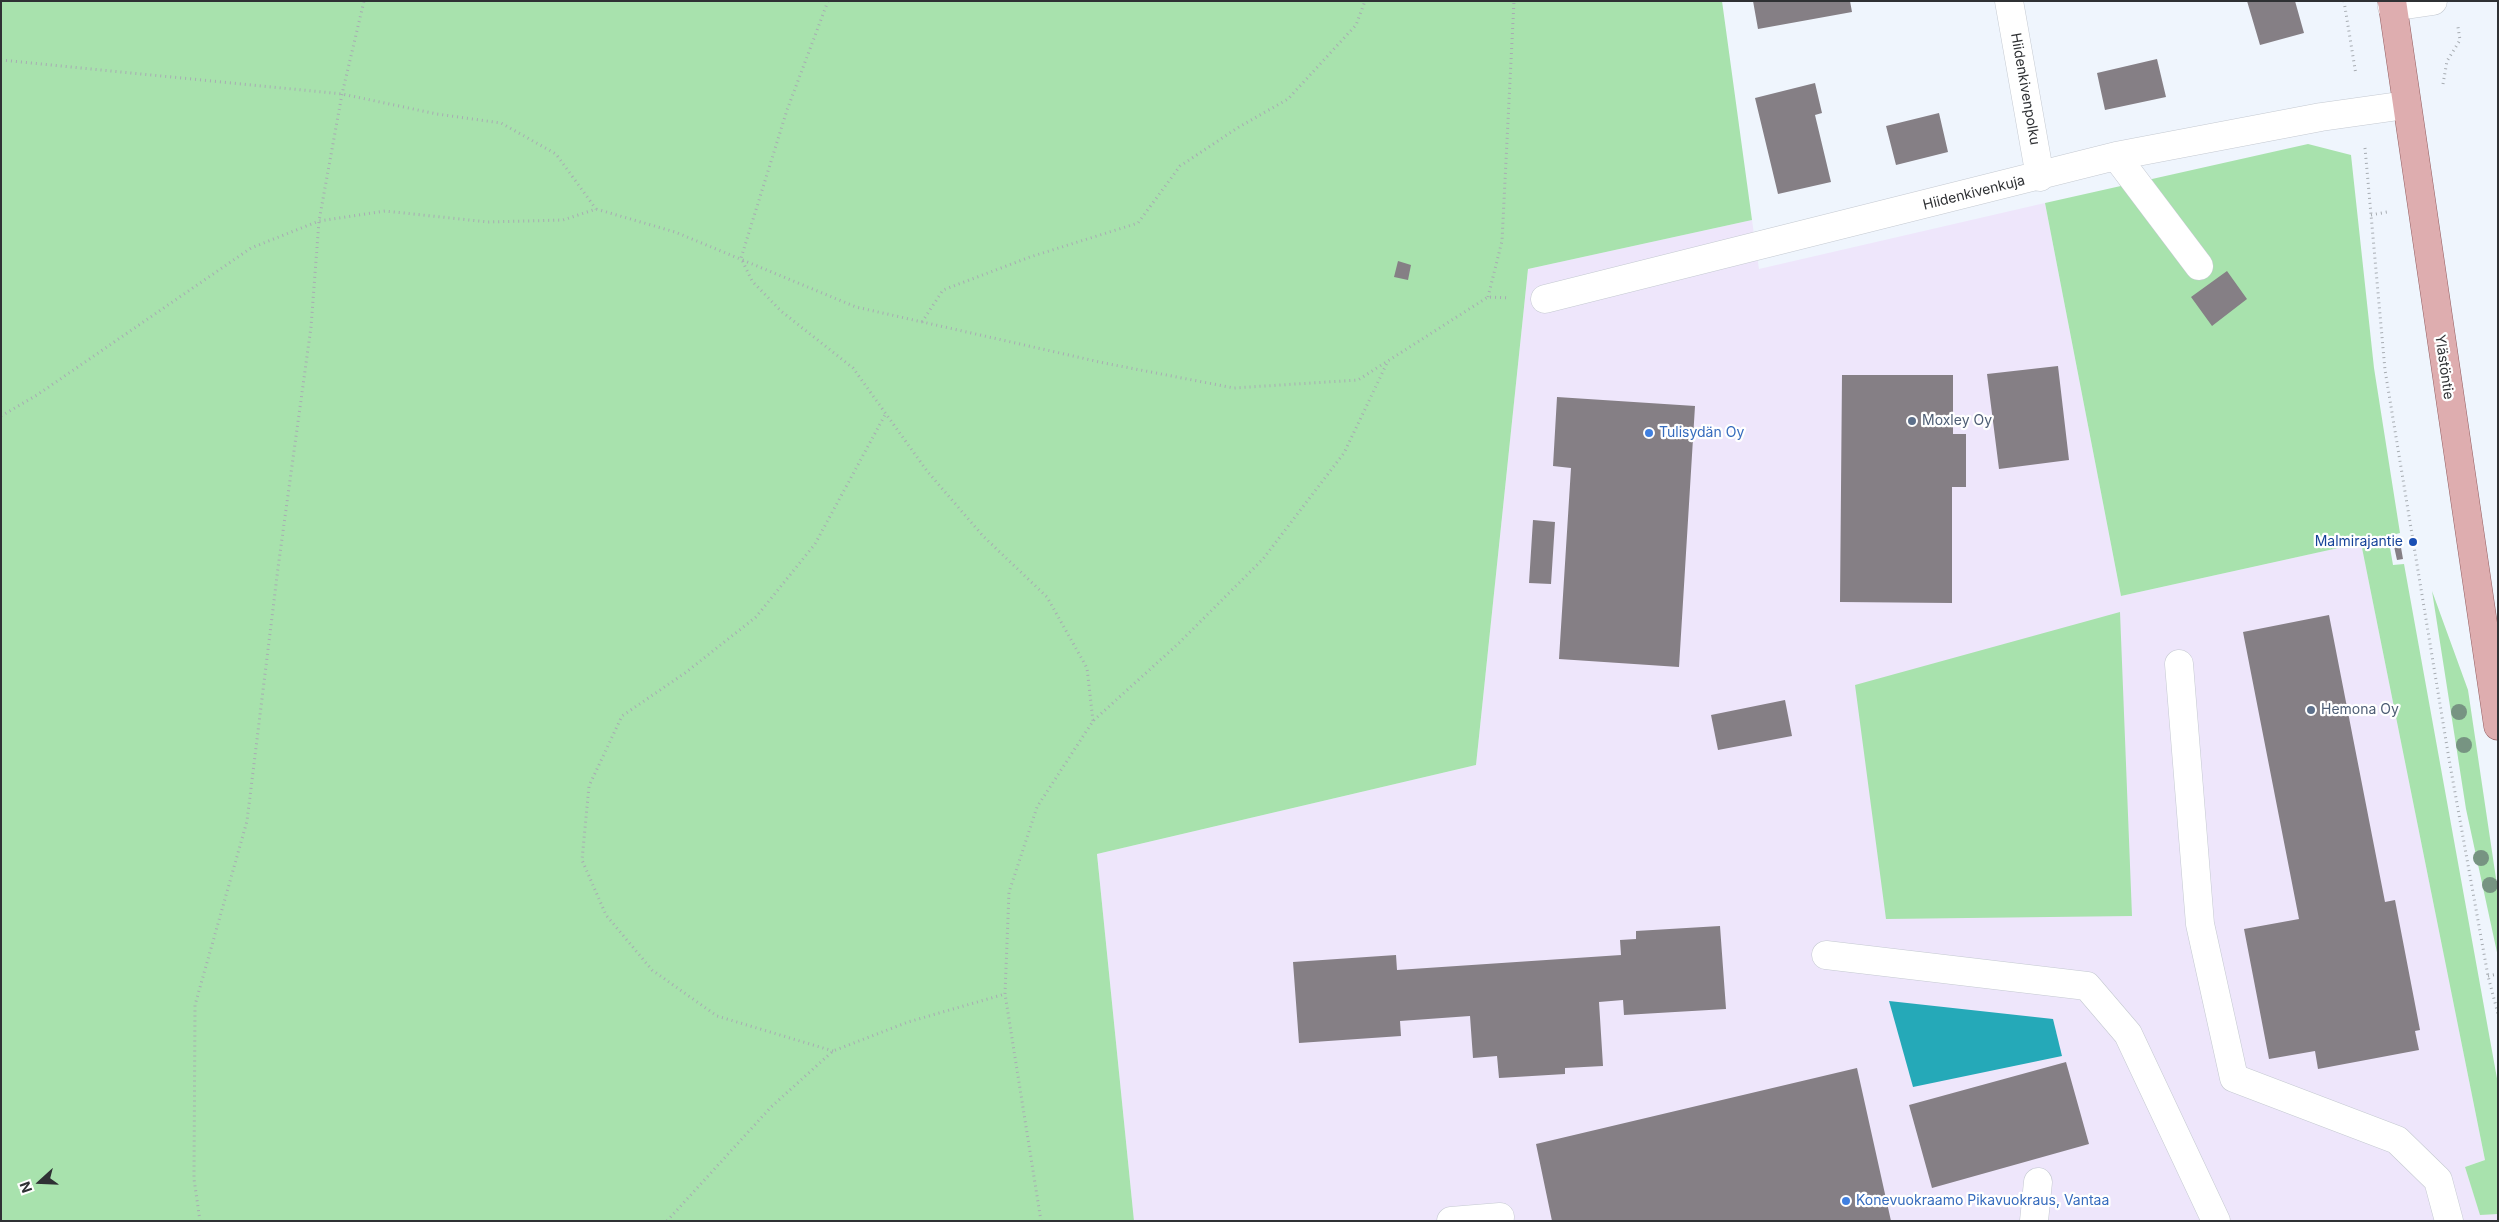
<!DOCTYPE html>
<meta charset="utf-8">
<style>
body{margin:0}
#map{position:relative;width:2499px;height:1222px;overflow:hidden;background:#eff5fd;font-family:Inter,sans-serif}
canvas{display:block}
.frame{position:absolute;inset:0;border:2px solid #2f3134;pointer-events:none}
.north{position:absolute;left:15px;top:1157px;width:50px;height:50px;-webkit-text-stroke:4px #fff;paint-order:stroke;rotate:250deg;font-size:14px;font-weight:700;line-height:20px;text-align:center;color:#2f3134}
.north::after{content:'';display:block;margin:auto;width:18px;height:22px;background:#2f3134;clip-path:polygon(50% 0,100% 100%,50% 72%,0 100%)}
</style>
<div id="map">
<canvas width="2499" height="1222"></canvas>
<div class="frame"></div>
<div class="north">N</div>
</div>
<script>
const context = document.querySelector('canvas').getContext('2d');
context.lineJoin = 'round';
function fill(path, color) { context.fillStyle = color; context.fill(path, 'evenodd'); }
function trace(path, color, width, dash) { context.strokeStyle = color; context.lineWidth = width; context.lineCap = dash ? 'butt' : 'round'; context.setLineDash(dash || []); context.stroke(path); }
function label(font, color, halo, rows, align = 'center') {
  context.font = font + ' Inter,sans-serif'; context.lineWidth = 4.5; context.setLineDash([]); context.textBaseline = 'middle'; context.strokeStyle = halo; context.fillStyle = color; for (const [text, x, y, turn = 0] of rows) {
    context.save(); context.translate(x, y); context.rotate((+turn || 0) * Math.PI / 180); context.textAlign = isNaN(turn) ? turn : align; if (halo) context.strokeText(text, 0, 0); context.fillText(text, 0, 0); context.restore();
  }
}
fill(new Path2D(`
 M2045,203L2121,596L2361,543L2485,1160L2465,1167L2480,1214H2498V1221H1134L1097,854L1476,765L1528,269L1752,220L1759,269Z`), '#eee6fb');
fill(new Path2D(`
 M1,1H1722L1752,220L1528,269L1476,765L1097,854L1134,1221H1Z
 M2308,144L2351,155L2374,368L2400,533L2388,536L2393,565L2404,564L2498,1084V1214L2480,1215L2465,1167L2485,1160L2361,543L2121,596L2045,203Z
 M2432,591L2468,690L2498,892V957L2466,809Z
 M2120,612L2132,916L1886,919L1855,685Z`), '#a8e2ad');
fill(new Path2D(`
 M1889,1001L2053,1019L2062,1056L1913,1087Z`), '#25a9b8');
fill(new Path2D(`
 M1753,1H1850L1852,12L1758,29Z
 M2247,1H2295L2304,33L2260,45Z
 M2157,59L2166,97L2105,110L2097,73Z
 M1815,83L1822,113L1815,115L1831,182L1778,194L1755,98Z
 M1939,113L1948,152L1896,165L1886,126Z
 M1398,261L1411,265L1408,280L1394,277Z
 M2227,271L2247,299L2212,326L2191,297Z
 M2058,366L2069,460L1999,469L1987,374Z
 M1842,375H1953V434H1966V487H1952V603L1840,602Z
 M1557,397L1695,406L1679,667L1559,659L1571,468L1553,466Z
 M1533,520L1555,522L1551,584L1529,583Z
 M2399,536L2403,559L2397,560L2392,537Z
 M2329,615L2385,902L2395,900L2420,1030L2415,1031L2419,1050L2318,1069L2315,1051L2269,1059L2244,929L2299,919L2243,632Z
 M1785,700L1792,736L1718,750L1711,715Z
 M1720,926L1726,1009L1624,1015L1623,1000L1599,1002L1603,1066L1565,1068V1074L1499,1078L1497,1056L1473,1058L1470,1016L1400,1021L1401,1036L1299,1043L1293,962L1396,955L1397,970L1621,955L1620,940L1636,939V931Z
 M2066,1062L2089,1144L1932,1188L1909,1105Z
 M1857,1068L1891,1221H1552L1536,1144Z`), '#857f85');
const minor = new Path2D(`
 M2009,1L2040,177
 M2392,7L2433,1
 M2116,156L2199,266
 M1545,299L2116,156L2321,117L2406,105
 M2179,664L2200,924L2234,1078L2397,1140L2438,1180L2449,1221
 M1826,955L2087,986L2128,1034L2216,1221
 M1451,1221L1500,1217
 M2034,1221L2038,1182`);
const major = new Path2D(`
 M2392,1L2498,726`);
trace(minor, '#c4c9d1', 29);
trace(major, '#925e61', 29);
trace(new Path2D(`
 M828,1L787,110L741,258L752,281L781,311L853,368L927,471L983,536L1047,597L1087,668L1093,721
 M2344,1L2356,75
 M1,60L342,94L437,114L501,123L556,154L596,209
 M2443,84L2447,61L2460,40L2458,27
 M2365,148L2385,370L2449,759L2488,976L2498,1014
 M2371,215L2387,212
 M1488,297L1502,241L1514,1
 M922,322L943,290L1030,257L1138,223L1180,166L1239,127L1288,99L1356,25L1365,1
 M1,416L37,395L251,248L319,221L385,211L488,222L563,220L596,209L675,232L856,307L1104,363L1234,388L1358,380L1488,297L1509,298
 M2488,976L2498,974
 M833,1051L717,1016L652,970L606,915L582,860L589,786L622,716L685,673L756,617L815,544L886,413
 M200,1221L194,1179L195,1005L247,821L278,568L311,327L319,221L342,94L364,1
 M667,1221L771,1107L833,1051L908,1022L1005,994
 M1041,1221L1005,994L1009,892L1037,807L1093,721L1179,643L1263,559L1344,453L1388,361`), '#a7acb2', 3, [1, 4]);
trace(minor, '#fff', 28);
trace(major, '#deadaf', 28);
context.fillStyle = '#779482';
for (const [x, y] of [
 [2459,712],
 [2464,745],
 [2481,858],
 [2490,885]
]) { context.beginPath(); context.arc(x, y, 8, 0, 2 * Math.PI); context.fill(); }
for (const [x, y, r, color] of [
 [1912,421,5,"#5c6f8a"],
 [1649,433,5,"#3f7fe0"],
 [2413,542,5,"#1a4fb4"],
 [2311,710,5,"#5c6f8a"],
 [1846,1201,5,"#3f7fe0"]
]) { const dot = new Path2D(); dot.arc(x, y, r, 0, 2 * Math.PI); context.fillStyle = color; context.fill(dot); trace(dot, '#fff', 2); }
label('14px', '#2f3134', '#fff', [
 ["Hiidenkivenpolku",2025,89,80],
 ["Hiidenkivenkuja",1974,193,-14],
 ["Ylästöntie",2444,367,82]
]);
label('14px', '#4e5e75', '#fff', [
 ["Moxley Oy",1922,421],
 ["Hemona Oy",2321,710]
], 'left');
label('14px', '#366cbe', '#fff', [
 ["Tulisydän Oy",1659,433],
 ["Konevuokraamo Pikavuokraus, Vantaa",1856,1201]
], 'left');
label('14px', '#164399', '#fff', [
 ["Malmirajantie",2403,542]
], 'right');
</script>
